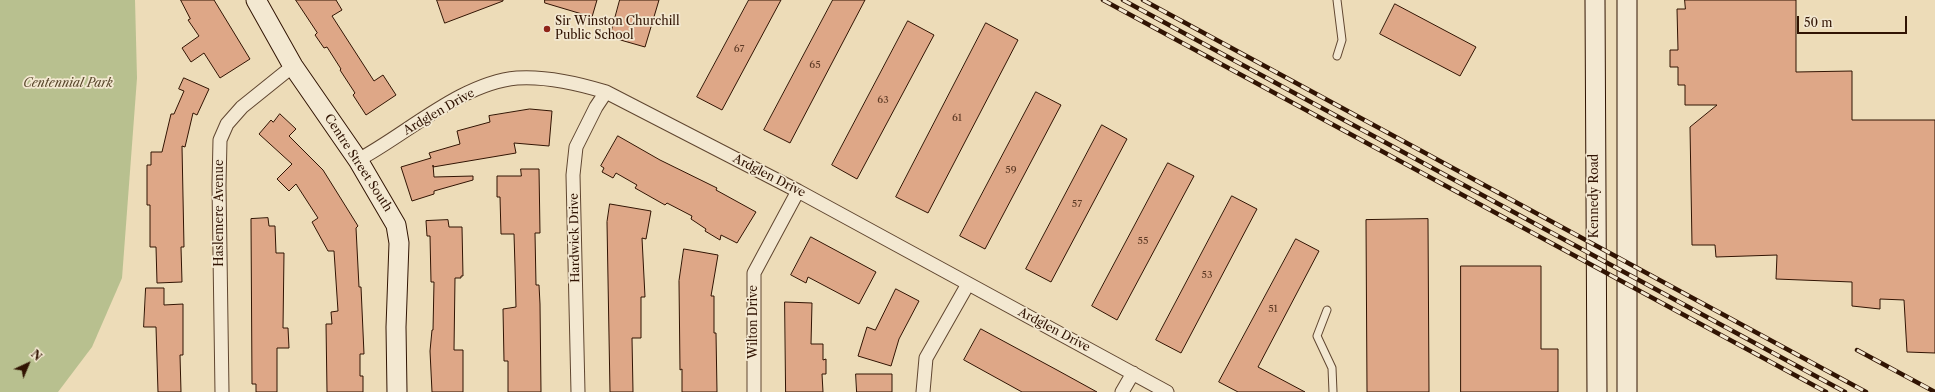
<!DOCTYPE html>
<style>
body{margin:0}
#map{position:relative;width:1935px;height:392px;overflow:hidden;background:#eddcb8;font-family:"Libre Caslon Text",serif}
canvas{display:block}
.north{position:absolute;left:8px;top:344px;width:40px;height:40px;-webkit-text-stroke:3px #f3e8d1;paint-order:stroke;rotate:44deg;font-size:11px;font-weight:700;line-height:16px;text-align:center;color:#311403}
.north::after{content:'';display:block;margin:auto;width:14px;height:18px;background:#311403;clip-path:polygon(50% 0,100% 100%,50% 72%,0 100%)}
.scale{position:absolute;left:1797px;top:16px;width:110px;height:18px;box-sizing:border-box;border:2px solid #311403;border-top:0;padding-left:5px;font-size:12px;line-height:14px;white-space:nowrap;color:#311403;-webkit-text-stroke:3px #f3e8d1;paint-order:stroke}
</style>
<div id="map">
<canvas width="1935" height="392"></canvas>
<div class="north">N</div>
<div class="scale">50 m</div>
</div>
<script>
const context = document.querySelector('canvas').getContext('2d');
context.lineJoin = 'round';
function fill(path, color) { context.fillStyle = color; context.fill(path, 'evenodd'); }
function trace(path, color, width, dash) { context.strokeStyle = color; context.lineWidth = width; context.lineCap = dash ? 'butt' : 'round'; context.setLineDash(dash || []); context.stroke(path); }
function label(font, color, halo, rows, align = 'center') {
  context.font = font + ' "Libre Caslon Text",serif'; context.lineWidth = 3.5; context.setLineDash([]); context.textBaseline = 'middle'; context.strokeStyle = halo; context.fillStyle = color; for (const [text, x, y, turn = 0] of rows) {
    context.save(); context.translate(x, y); context.rotate((+turn || 0) * Math.PI / 180); context.textAlign = isNaN(turn) ? turn : align; if (halo) context.strokeText(text, 0, 0); context.fillText(text, 0, 0); context.restore();
  }
}
fill(new Path2D(`
 M0,0H135L137,78L122,278L92,347L58,392H0Z`), '#b8c08f');
const building = new Path2D(`
 M181,0H214L250,59L220,78L204,53L191,62L182,48L199,36L188,20L190,19Z
 M296,0H336L342,10L332,16L374,81L383,75L396,95L366,115L353,95L355,93L340,70L341,69L327,47L324,48L315,35L317,33Z
 M437,0H503V1L445,23Z
 M545,0H597L592,17L545,3Z
 M620,0H659L645,47L610,37Z
 M749,0H781L722,110L697,97Z
 M833,0H865L790,143L764,130Z
 M1685,0H1796V72L1852,71V120H1935V353L1907,352L1904,300L1880,299V309L1852,306V282L1776,279L1777,255L1716,257L1715,245H1692L1690,127L1717,105H1685V85H1678V67H1670V50H1678L1677,9H1685Z
 M1395,4L1476,47L1460,76L1380,34Z
 M908,21L934,35L857,179L832,165Z
 M986,23L1018,40L928,213L896,197Z
 M184,78L209,89L197,115L193,113L185,147L182,146L184,247H181L182,282L157,283L156,247H150V205H147V165H151V152H162L171,114H174L184,91L179,89Z
 M1036,92L1061,105L985,249L960,236Z
 M530,109L552,111L549,146L514,143L516,153L433,167V165L434,177L473,176V180L434,191V194L412,201L401,167L431,158L429,153L460,144L457,131L490,122L489,116Z
 M280,114L296,129L289,136L323,170L358,226L356,228L359,287H361L364,354H360V376H363V392H327L326,324H332L331,312L338,311L334,251H328L312,222L318,218L296,184L289,191L277,179L292,164L259,134L271,120L273,122Z
 M1102,125L1127,139L1051,282L1026,269Z
 M618,136L660,160L717,188L716,190L756,212L737,243L721,235L720,240L705,231L706,229L691,219L692,216L667,203L665,205L635,188L637,185L616,173L613,178L602,172L604,168L601,166Z
 M1168,163L1194,176L1117,320L1092,306Z
 M521,169H539L540,233H535L536,285H539L540,304L541,392H508V361H504L503,309L516,307L515,267L514,234H501L500,197H497V176H521Z
 M1232,196L1257,209L1181,353L1156,340Z
 M610,204L651,211L646,239L642,238L645,297H641V338H632L633,392H610L607,222Z
 M268,218L269,226H275L276,253H284L283,328H288L289,348H277V392H256V384H252L251,219Z
 M1428,219L1429,392H1367L1366,220Z
 M448,220L449,227H462L463,276H461V278H455L454,350H463V392H432L430,351L432,330H433L434,282H431L430,236H427L426,221Z
 M811,237L876,272L859,304L808,277L806,283L791,275Z
 M1296,239L1319,251L1258,367L1305,392H1238L1219,382Z
 M684,249L718,255L711,296H714V333H716L717,392H682V369L680,370L679,281Z
 M1461,266H1541V349H1558V392H1461Z
 M146,288H164V305L183,304V355H180L181,392H158L156,327H144Z
 M896,289L919,301L899,339L891,366L858,356L867,327L875,330Z
 M785,302L812,303L811,344H823V360L826,359V374H822L823,392H786Z
 M981,329L1057,370L1097,392H1022L964,360Z
 M856,374H892V392H857Z`);
fill(building, '#dea787');
trace(building, '#311403', 1);
const lane = new Path2D(`
 M1337,56L1342,40L1337,0
 M1327,310L1317,336L1332,368L1333,392`);
const street = new Path2D(`
 M358,160C407,134 461,83 517,78C547,76 577,83 606,92L798,191L1167,392
 M222,392L219,185L220,140L227,124L242,107L293,66
 M578,392L573,175L576,147L596,107L606,92
 M754,392V273L798,191
 M923,392L926,358L968,284
 M1122,392L1133,373`);
const secondary = new Path2D(`
 M256,0L293,66L358,160L396,225L399,243L396,327L397,392
 M1595,0L1597,392
 M1627,0V392`);
trace(lane, '#604630', 9);
trace(street, '#604630', 15);
trace(secondary, '#311403', 21);
trace(lane, '#f3e8d1', 7);
trace(street, '#f3e8d1', 13);
trace(secondary, '#f3e8d1', 19);
const rail = new Path2D(`
 M1103,0L1826,392
 M1123,0L1845,392
 M1143,0L1866,392
 M1857,350L1935,392`);
trace(rail, '#311403', 4.5);
trace(rail, '#f3e8d1', 3, [9]);
for (const [x, y, r, color] of [
 [547,29,4,"#8f2418"]
]) { const dot = new Path2D(); dot.arc(x, y, r, 0, 2 * Math.PI); context.fillStyle = color; context.fill(dot); trace(dot, '#f3e8d1', 1.5); }
label('10px', '#5c3924', null, [
 ["67",739,49],
 ["65",815,65],
 ["63",883,100],
 ["61",957,118],
 ["59",1011,170],
 ["57",1077,204],
 ["55",1143,241],
 ["53",1207,275],
 ["51",1273,309]
]);
label('12px', '#311403', '#f3e8d1', [
 ["Sir Winston Churchill",555,22],
 ["Public School",555,36]
], 'left');
label('italic 12px', '#5a482d', '#f3e8d1', [
 ["Centennial Park",68,84]
]);
label('12px', '#311403', '#f3e8d1', [
 ["Ardglen Drive",439,112,-30],
 ["Centre Street South",358,163,57],
 ["Ardglen Drive",769,176,27],
 ["Kennedy Road",1595,196,-90],
 ["Haslemere Avenue",220,213,-90],
 ["Hardwick Drive",575,238,-91],
 ["Wilton Drive",754,322,-90],
 ["Ardglen Drive",1054,330,28]
]);
</script>
